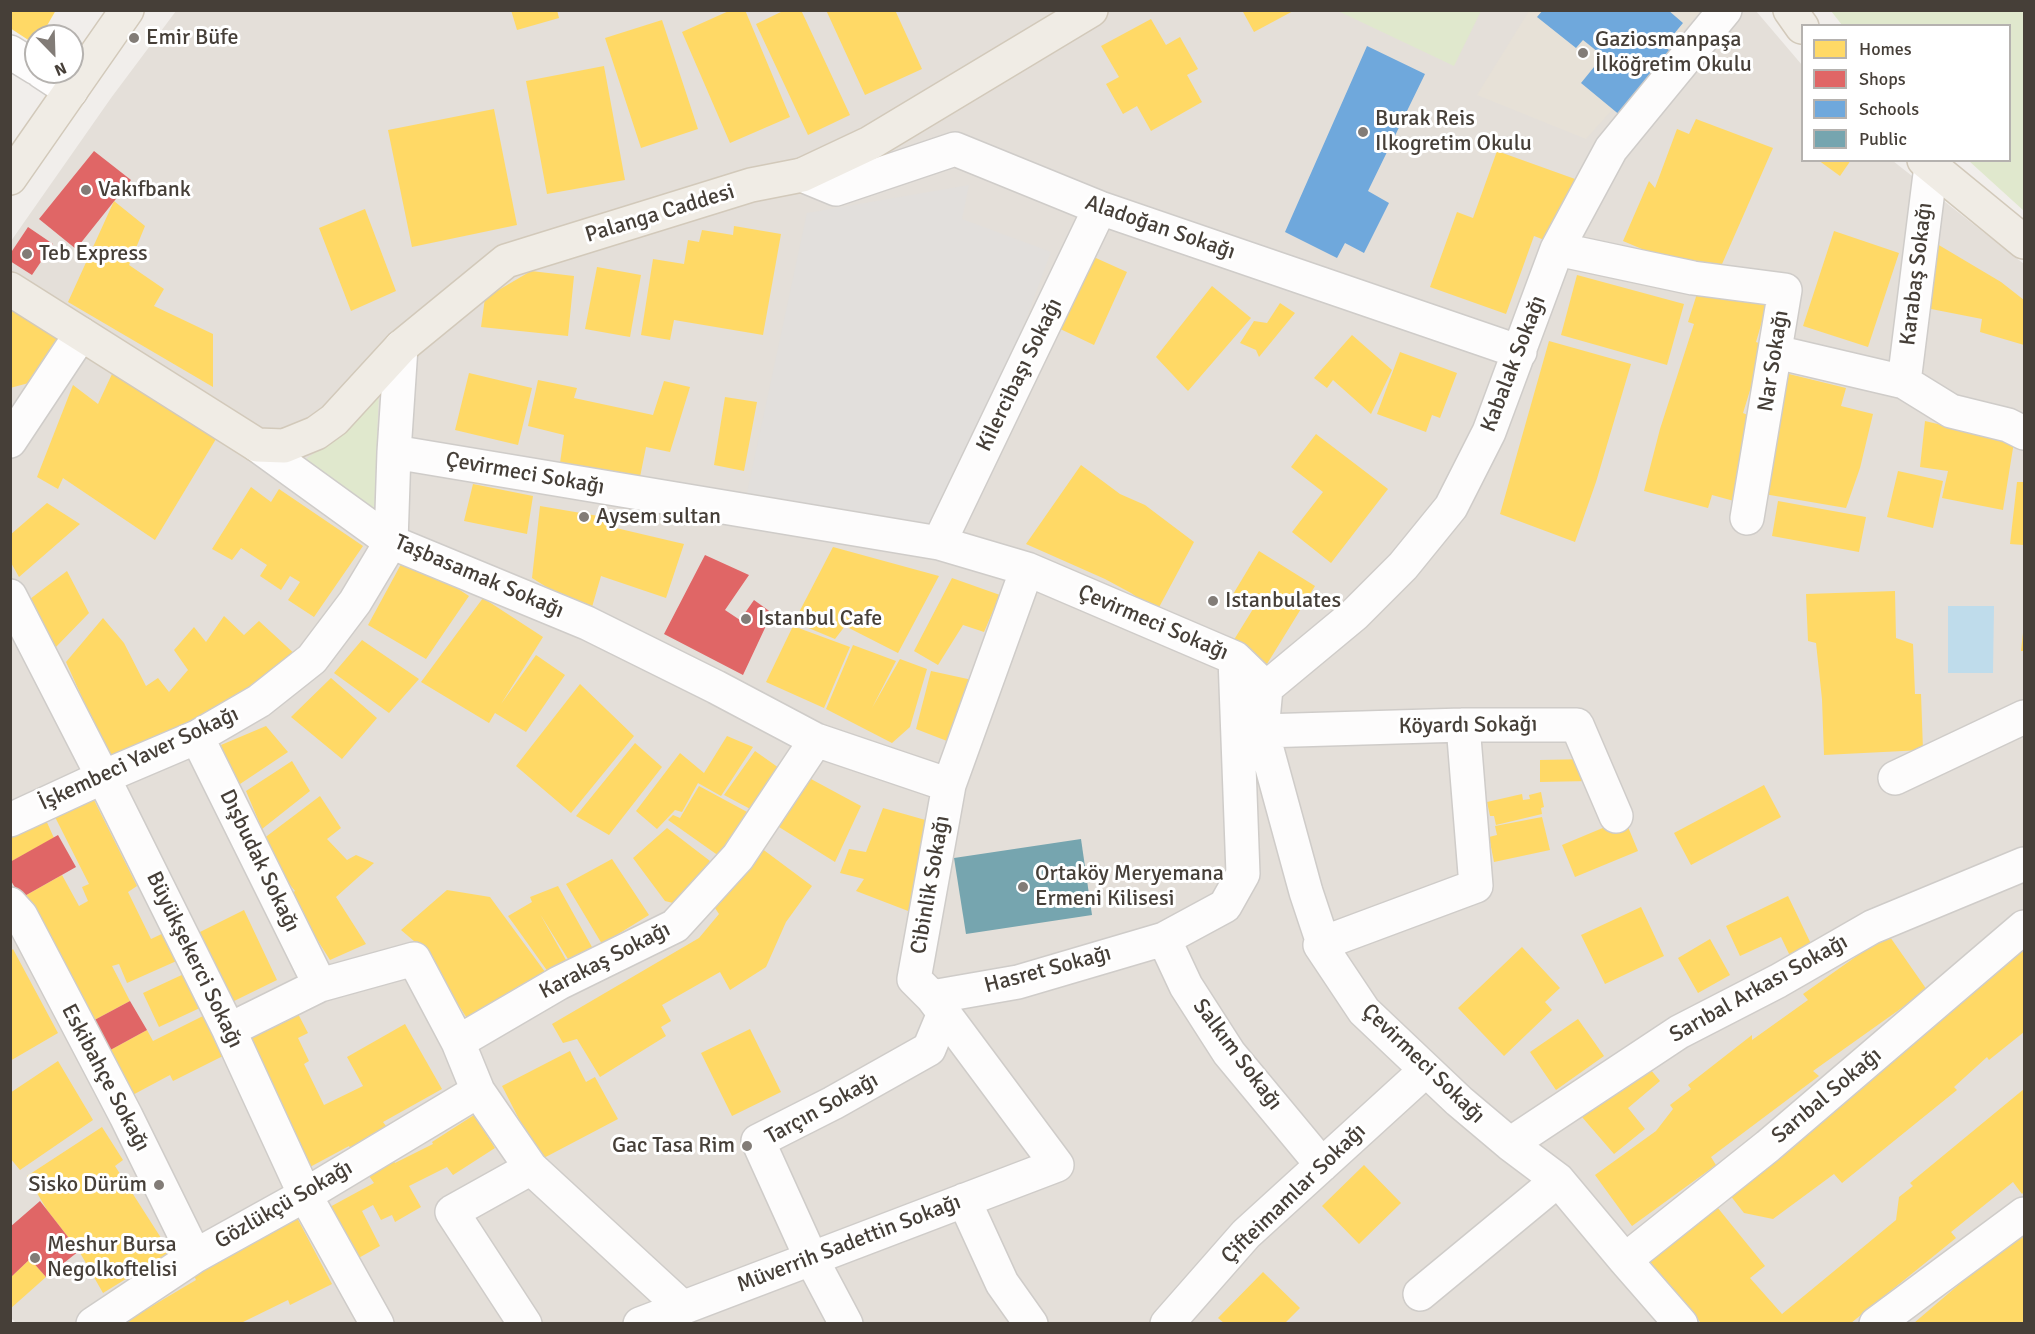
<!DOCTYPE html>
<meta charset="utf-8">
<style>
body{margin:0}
#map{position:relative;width:2035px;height:1334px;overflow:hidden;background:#f1eeeb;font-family:Signika,sans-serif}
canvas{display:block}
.frame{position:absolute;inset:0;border:12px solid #463f38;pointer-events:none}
.legend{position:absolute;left:1801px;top:24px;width:210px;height:138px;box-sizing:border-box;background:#fff;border:2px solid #b5b2af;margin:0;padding:8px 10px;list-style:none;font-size:18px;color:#463f38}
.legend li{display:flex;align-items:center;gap:12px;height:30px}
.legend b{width:30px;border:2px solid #b5b2af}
.north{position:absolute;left:24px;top:24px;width:60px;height:60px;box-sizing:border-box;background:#fff;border:2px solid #b5b2af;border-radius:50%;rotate:157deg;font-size:16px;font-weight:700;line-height:24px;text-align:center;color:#463f38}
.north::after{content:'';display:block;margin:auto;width:21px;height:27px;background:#827c77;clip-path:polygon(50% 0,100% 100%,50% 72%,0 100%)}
</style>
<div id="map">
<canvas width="2035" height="1334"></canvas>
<div class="frame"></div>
<ul class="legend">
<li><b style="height:16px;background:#ffd966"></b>Homes</li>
<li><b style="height:16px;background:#e06666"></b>Shops</li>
<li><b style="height:16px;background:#6fa8dc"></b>Schools</li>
<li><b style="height:16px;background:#76a5af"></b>Public</li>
</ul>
<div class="north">N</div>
</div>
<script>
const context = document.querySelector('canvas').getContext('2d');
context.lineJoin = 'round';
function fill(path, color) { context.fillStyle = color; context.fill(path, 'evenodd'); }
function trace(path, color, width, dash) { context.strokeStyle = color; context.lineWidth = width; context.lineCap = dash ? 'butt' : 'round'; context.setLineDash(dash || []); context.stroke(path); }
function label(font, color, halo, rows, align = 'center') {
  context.font = font + ' Signika,sans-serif'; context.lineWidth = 6; context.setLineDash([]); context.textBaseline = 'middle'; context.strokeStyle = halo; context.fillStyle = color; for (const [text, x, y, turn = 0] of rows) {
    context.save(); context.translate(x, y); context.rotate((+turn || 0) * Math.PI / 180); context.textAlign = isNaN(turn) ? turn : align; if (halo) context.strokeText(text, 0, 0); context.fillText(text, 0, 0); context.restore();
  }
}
fill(new Path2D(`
 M176,11H1756L1802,65V160L1893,161L2024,264V1323L17,1324L11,1318V241L111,98Z`), '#e4dfd9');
fill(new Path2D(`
 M1529,11H1701L1586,139L1477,95Z`), '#e7e1d7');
fill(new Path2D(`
 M1338,11H1481L1454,66Z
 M1831,11H2024V211L1969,161L2010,160V26L1842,25Z
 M379,390L374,513L306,459L342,433Z`), '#e0e8cd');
fill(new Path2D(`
 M969,185L962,219L1051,252L1002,384L930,527L747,493L807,213Z`), '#e2dfdc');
fill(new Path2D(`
 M1948,606H1994L1993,673H1948Z`), '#bfdceb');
fill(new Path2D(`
 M10,10H56L41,36H36V45L10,28Z
 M511,10H557L559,18L517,30Z
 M731,10H745L790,117L730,143L682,32Z
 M785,10H801L850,115L808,135L756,24Z
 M826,10H895L922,69L865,95Z
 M1242,10H1295L1254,32Z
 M1151,19L1166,45L1180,37L1198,69L1187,75L1202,102L1151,131L1137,106L1123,114L1106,84L1119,77L1101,46Z
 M662,20L698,129L641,148L605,38Z
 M604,66L625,180L547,194L526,81Z
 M494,109L517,225L412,247L388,130Z
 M1696,119L1773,148L1715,280L1623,241L1649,181L1655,188L1677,129L1689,134Z
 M1497,151L1575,179L1552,243L1534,236L1506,314L1430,287L1457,212L1473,218Z
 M1818,160H1851L1840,176Z
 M114,201L145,226L129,265L164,289L154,306L213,334V387L68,302Z
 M365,209L396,291L351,311L319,228Z
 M734,226L781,234L763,335L674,320L670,340L641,335L653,259L684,264L688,240L699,242L702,230L733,235Z
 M1834,231L1899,253L1868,347L1803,326Z
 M1932,241L2001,282L2024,300V345L1980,332L1982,319L1926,308Z
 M1087,254L1127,272L1094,345L1054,326Z
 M597,267L641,275L630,337L585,329Z
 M531,271L574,276L568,336L481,327L485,298Z
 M1577,275L1684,304L1667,365L1561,335Z
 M1701,281L1768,301L1756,342L1764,345L1743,413L1757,419L1734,501L1712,495L1708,508L1644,491L1660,429L1694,324L1688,322Z
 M1212,286L1251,318L1188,391L1156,357Z
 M10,299L59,332L40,380L10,388Z
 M1280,303L1295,313L1259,357L1256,350L1240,343L1254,321L1267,323Z
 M1352,335L1392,370L1371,414L1333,380L1327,388L1314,378Z
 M1549,341L1631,364L1596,482L1575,542L1500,514Z
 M1400,352L1457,373L1440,418L1432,415L1426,432L1377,414Z
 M469,373L532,388L518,445L455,430Z
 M112,374L216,439L155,540L63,478L58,489L37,477L73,385L98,404Z
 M1789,374L1846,388L1841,406L1873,414L1860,468L1846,508L1764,494L1770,445Z
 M538,380L577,388L574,398L653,415L664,381L690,387L670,452L646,447L639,482L560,463L564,435L528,426Z
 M725,397L757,402L744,471L714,465Z
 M1925,421L2014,442L2003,510L1942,498L1948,471L1920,467Z
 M1316,434L1388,489L1331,563L1292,532L1323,492L1291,467Z
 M1081,465L1120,494L1145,505L1194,542L1157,611L1131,593L1105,579L1026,544Z
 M1898,471L1943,481L1933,528L1887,517Z
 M2017,482H2024V545L2010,544Z
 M473,484L533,496L527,534L464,521Z
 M251,487L271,502L279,489L363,546L314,617L288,600L300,582L290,576L281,590L260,576L267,565L241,548L232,560L212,549Z
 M1778,501L1866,517L1859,552L1772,536Z
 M47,503L80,524L19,577L10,561V535Z
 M540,506L616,519V528L684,544L666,598L601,576L590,614L532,578Z
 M833,547L939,576L898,653L845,626L835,639L794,622Z
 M1259,551L1315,586L1267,664L1232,643L1253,609L1232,596Z
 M406,555L469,596L426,659L368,625Z
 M67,571L89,613L55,648L30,599Z
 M952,578L1000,595L984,632L963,625L938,665L914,651Z
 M1895,591L1896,638L1913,644L1915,694H1921L1923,750L1824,755L1822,699L1816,643L1808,641L1806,594Z
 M483,598L543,637L501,704L536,655L565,675L526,732L495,713L489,723L421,682Z
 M224,616L244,635L259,621L298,657L194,725L112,764L66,662L103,618L124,643L146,686L158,678L169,692L188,670L174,650L194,627L206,642Z
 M793,626L850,647L824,708L766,682Z
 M2023,633H2024V651H2021Z
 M362,640L419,679L389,713L334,673Z
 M853,645L896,661L872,708L900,659L927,669L910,727L892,743L826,709Z
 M931,671L977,681L947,741L916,729Z
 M331,678L377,718L342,759L291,717Z
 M580,684L634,736L571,813L516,766Z
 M266,726L288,752L237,786L221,745Z
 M727,736L753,747L721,796L698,783L682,812L675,810L657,829L636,811L680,753L704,773Z
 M635,743L662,767L609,835L576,816Z
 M755,751L779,768L754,811L724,795Z
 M1589,759V781L1540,782V760Z
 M292,761L310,791L262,829L246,791Z
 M811,779L861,806L835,862L779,827Z
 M1764,785L1781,817L1691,865L1674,833Z
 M699,786L749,813L719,856L668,820L673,815L680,818Z
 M1541,792L1544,807L1541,808L1542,814L1496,825L1494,816H1490L1487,802L1522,794L1523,800L1530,799L1529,795Z
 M320,796L341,828L327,839L347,860L356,855L374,863L336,897L366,944L330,960L289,895L295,891L282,875L263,839Z
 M93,798L137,886L128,892L151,939L168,931L181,959L127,983L119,964L112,966L130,1001L87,1024L21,898L62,875L79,906L88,901L82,887L89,884L55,817Z
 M883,808L929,821L916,914L856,891L864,879L840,873L849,849L866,852Z
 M1542,817L1550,850L1494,862L1489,837L1497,835L1495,826Z
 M45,818L54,838L10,862V833Z
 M1617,822L1621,830L1628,827L1638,851L1575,877L1562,845Z
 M667,828L710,861L677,904L665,901L633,858Z
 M761,848L812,886L786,922L766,967L730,990L720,972L662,1005L671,1021L661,1027L666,1036L600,1077L577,1039L563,1043L552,1024L699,938L719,914L715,908Z
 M612,859L649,915L602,944L566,884Z
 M558,886L597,956L573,967L540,914L570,967L551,976L508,916L532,902L530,897Z
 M447,890L490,897L548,976L472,1026L421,947L401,930Z
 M1788,896L1813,948L1791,958L1781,937L1740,956L1726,926Z
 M1641,907L1664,956L1605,984L1581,935Z
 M244,910L277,980L230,1003L196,934Z
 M1888,934L1927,990L1813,1071L1819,1076L1711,1157L1716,1165L1632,1226L1595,1175L1656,1131L1673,1109L1670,1105L1691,1089L1688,1085L1752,1035V1040L1808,1000L1803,994Z
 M2024,934V1032L1989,1060L1987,1057L1954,1087L1957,1090L1842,1183L1834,1174L1773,1219L1744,1213L1726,1190Z
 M1710,939L1730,975L1698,993L1678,958Z
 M1522,947L1560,988L1545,1002L1552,1010L1504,1056L1458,1008Z
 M13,949L58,1033L10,1061V952Z
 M186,973L202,1007L159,1027L143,993Z
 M296,1010L308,1033L298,1038L309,1061L304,1064L324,1105L363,1086L347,1057L405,1024L442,1089L383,1122L389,1130L352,1151L349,1146L310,1167L244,1037Z
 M209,1013L229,1053L173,1081L170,1075L127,1098L103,1054L147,1030L153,1041Z
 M1578,1019L1604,1056L1556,1090L1530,1052Z
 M750,1029L781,1092L732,1116L701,1053Z
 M570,1051L586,1082L595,1077L618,1119L540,1160L502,1086Z
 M58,1061L93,1120L20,1170L10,1158V1093Z
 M1646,1064L1660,1081L1628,1108L1645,1129L1614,1154L1582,1117Z
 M2024,1089V1192L2022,1194L2013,1182L1951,1232L1956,1238L1851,1323H1701L1646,1257L1713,1202L1765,1266L1750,1278L1782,1314L1896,1220L1899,1197L1913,1186L1910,1183Z
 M474,1115L495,1148L453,1175L447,1167L409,1186L421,1207L395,1222L392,1215L381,1220L373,1205L362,1211L380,1246L355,1260L328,1208L374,1183L367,1173L392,1158L395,1163L433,1144L432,1142Z
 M102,1127L123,1160L115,1166L170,1252L103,1293L79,1251L47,1210L27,1176Z
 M1364,1165L1401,1203L1359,1244L1322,1206Z
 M295,1214L332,1284L290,1305L288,1300L241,1323H104L139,1297L147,1309L196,1280L192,1271Z
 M2024,1231V1323H1914L1970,1275Z
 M30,1259L46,1277L10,1309V1278Z
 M1263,1272L1300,1308L1285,1323H1224L1218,1318Z`), '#ffd966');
fill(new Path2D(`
 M94,151L131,180L76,249L39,219Z
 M28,227L53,244L32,275L10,261V254Z
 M705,555L749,575L725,610L740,620L754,600L772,613L743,675L664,634Z
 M58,835L76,867L21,898L10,879V862Z
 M130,1001L147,1030L103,1054L87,1024Z
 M40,1201L79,1251L46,1277L30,1259L10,1278V1227Z`), '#e06666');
fill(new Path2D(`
 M1543,10H1668L1683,23L1664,46L1679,58L1627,121L1581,83L1603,56L1583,40L1576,48L1537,17Z
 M1367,46L1425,74L1368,191L1389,203L1364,253L1345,243L1337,258L1285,232Z`), '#6fa8dc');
fill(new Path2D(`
 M1081,839L1092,915L966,934L954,858Z`), '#76a5af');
const minor = new Path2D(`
 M10,52L36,68
 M42,72L71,91
 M802,175L836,189L955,149L1100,208L1520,352
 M1557,249L1693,278L1785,290L1747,518
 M1776,352L1904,382L1951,411L2008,425L2024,433
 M1904,382L1931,166
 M10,441L81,334
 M257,445L391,542L587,623L716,687L816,740L949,785
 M394,452L939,543L1027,569L1235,658L1266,688L1262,731L1306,892L1323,943L1320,945L1364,1011L1459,1101L1510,1144L1558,1180L1625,1260L1681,1324
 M939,543L1100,208
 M10,596L103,777L229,1030L305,1195L377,1324
 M1266,688L1354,615L1403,566L1451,507L1489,432L1557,249L1611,149L1725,10
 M1262,731L1463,725H1577L1616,816
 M197,737L320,985
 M1895,778L2024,717
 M10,820L103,777L197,737L259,701L312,659L355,602L391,542L394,452L401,347
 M10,904L21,916L126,1116L195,1256
 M1164,939L1186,986L1229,1053L1322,1165
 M1323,943L1476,886L1463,725
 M932,997L1018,982L1164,939L1225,906L1243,874L1235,658
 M229,1030L320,985L414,959L458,1042L478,1091L531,1168L682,1307
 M458,1042L559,983L675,926L738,857L816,740
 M1510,1144L1679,1032L1778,981L1872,927L2024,864
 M964,1200L1002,1283L1031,1324
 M1625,1260L1768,1146L2024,927
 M1420,1294L1558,1180
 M93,1324L195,1256L305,1195L478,1091
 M525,1324L452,1212L531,1168
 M640,1324L1057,1165L932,997L914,979L949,785L1027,569
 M846,1324L811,1258L758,1141L833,1103L929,1049L944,1013
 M1167,1324L1246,1234L1426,1070
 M1876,1324L2024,1214`);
const major = new Path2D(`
 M1790,10L1802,27
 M1924,160L2024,242
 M10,178L127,10
 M10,289L257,445L284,446L316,433L334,420L401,347L506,261L751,185L802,175L870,143L1091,10`);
trace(minor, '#cfccc9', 36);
trace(major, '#d2c9ba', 36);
trace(minor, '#fdfcfc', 33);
trace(major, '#f0ece5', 33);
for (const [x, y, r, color] of [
 [134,38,6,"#827c77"],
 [1583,53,6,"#827c77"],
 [1363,132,6,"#827c77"],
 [86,190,6,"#827c77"],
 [27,254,6,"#827c77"],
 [584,517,6,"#827c77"],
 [1213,601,6,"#827c77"],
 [746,619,6,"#827c77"],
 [1023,887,6,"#827c77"],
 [747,1146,6,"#827c77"],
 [159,1185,6,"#827c77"],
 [35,1258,6,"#827c77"]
]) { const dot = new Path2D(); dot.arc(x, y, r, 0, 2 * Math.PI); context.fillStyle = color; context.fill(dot); trace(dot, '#fff', 2); }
label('22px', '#463f38', '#fff', [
 ["Emir Büfe",146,38],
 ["Gaziosmanpaşa",1595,40],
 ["İlköğretim Okulu",1595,65],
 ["Burak Reis",1375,119],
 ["Ilkogretim Okulu",1375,144],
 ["Vakıfbank",98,190],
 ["Teb Express",39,254],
 ["Aysem sultan",596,517],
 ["Istanbulates",1225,601],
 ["Istanbul Cafe",758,619],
 ["Ortaköy Meryemana",1035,874],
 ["Ermeni Kilisesi",1035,899],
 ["Gac Tasa Rim",735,1146,"right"],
 ["Sisko Dürüm",147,1185,"right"],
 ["Meshur Bursa",47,1245],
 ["Negolkoftelisi",47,1270]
], 'left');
label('22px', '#463f38', '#fff', [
 ["Palanga Caddesi",660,214,-17],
 ["Aladoğan Sokağı",1160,228,19],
 ["Karabaş Sokağı",1917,274,-83],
 ["Nar Sokağı",1774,361,-81],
 ["Kabalak Sokağı",1514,364,-69],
 ["Kilercibaşı Sokağı",1020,375,-64],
 ["Çevirmeci Sokağı",525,474,10],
 ["Taşbasamak Sokağı",479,577,23],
 ["Çevirmeci Sokağı",1153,623,23],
 ["Köyardı Sokağı",1468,726,-1],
 ["İşkembeci Yaver Sokağı",139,759,-25],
 ["Dışbudak Sokağı",259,861,64],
 ["Cibinlik Sokağı",931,885,-80],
 ["Büyükşekerci Sokağı",194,960,64],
 ["Karakaş Sokağı",605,961,-27],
 ["Hasret Sokağı",1048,970,-15],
 ["Sarıbal Arkası Sokağı",1759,989,-29],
 ["Salkım Sokağı",1237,1055,53],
 ["Çevirmeci Sokağı",1423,1064,44],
 ["Eskibahçe Sokağı",105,1078,62],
 ["Sarıbal Sokağı",1827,1096,-40],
 ["Tarçın Sokağı",822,1109,-29],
 ["Çifteimamlar Sokağı",1294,1194,-44],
 ["Gözlükçü Sokağı",284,1205,-30],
 ["Müverrih Sadettin Sokağı",849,1244,-21]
]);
</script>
